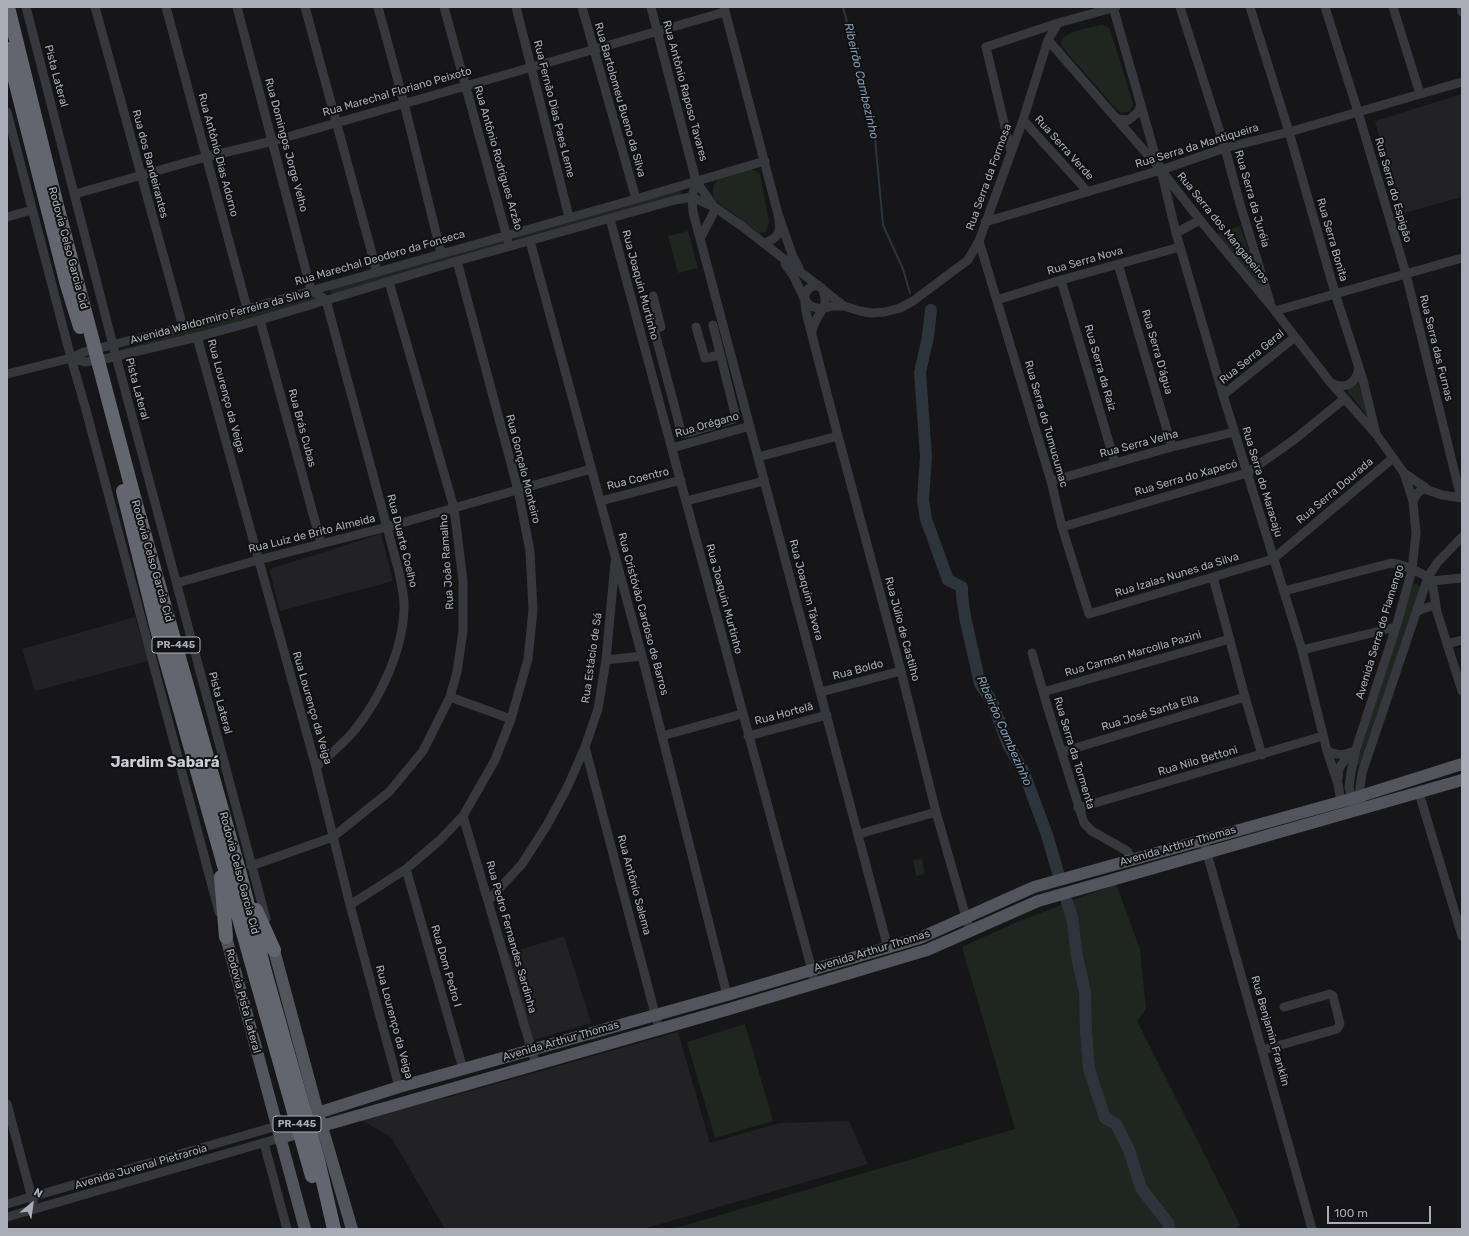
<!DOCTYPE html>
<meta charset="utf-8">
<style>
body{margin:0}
#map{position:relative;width:1469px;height:1236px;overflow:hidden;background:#161618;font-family:Rubik,sans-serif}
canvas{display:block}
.frame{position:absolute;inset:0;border:8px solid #a8adb8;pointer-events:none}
.north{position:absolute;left:12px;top:1184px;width:40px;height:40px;-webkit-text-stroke:3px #111113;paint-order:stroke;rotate:29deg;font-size:11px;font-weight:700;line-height:16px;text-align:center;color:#a8adb8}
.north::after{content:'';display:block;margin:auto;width:14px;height:18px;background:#a8adb8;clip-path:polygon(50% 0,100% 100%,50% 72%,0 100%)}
.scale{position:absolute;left:1327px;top:1206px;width:104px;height:18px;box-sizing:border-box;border:2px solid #a8adb8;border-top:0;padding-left:5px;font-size:12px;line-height:14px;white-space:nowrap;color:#a8adb8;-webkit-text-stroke:3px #111113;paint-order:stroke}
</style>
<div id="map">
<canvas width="1469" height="1236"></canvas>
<div class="frame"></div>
<div class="north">N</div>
<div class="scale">100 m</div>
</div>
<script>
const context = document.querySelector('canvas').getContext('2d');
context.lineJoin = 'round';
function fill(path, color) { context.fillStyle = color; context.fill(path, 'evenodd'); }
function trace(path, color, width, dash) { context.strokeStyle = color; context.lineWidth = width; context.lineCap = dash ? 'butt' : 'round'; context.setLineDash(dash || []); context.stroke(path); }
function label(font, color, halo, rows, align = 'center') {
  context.font = font + ' Rubik,sans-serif'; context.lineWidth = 4; context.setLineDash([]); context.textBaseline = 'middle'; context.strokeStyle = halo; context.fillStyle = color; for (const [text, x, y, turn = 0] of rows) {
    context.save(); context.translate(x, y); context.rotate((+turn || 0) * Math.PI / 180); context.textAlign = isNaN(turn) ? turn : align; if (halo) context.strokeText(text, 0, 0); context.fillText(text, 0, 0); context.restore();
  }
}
fill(new Path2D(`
 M1462,94V197L1400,214L1375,121Z
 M381,534L393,581L280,611L270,572L273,568Z
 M135,617L148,661L35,691L22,649Z
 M564,936L591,1023L533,1040L507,954Z
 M678,1032L710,1143L779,1123L849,1121L868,1164L643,1229H445L391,1137L359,1119L453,1096Z`), '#222225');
fill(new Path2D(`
 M1101,25L1106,26L1110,29L1133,104L1130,111L1122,113L1117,110L1061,46C1059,31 1090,28 1101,25Z
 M749,169L754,170L760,174L769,222L766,232L759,233L715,200C706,175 731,175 749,169Z
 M680,190L681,193L680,195L514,240V238Z
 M1240,226L1263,291L1216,234Z
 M688,231L698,268L678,273L668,236Z
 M503,241L504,244L332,294L330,292L332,288Z
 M312,294L316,298L313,300L122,355L119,351V350Z
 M1358,381L1368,417L1345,388Z
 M1413,584H1417L1420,587L1361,766L1356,764Z
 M922,859L925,874L916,876L913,860Z
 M1116,884L1140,949L1146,1009L1137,1021L1240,1225L1235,1229H672L1015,1129L962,947L1017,922Z
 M745,1024L773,1121L715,1138L687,1042Z`), '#1e261f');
trace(new Path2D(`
 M843,7L874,127L883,225L903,269L910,293`), '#2c353c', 2);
trace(new Path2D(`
 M931,310L928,337L920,372L926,457L923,500L926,519L948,580L962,587V595L965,617L980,684L992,701L1008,745L1023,770L1047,835L1059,876
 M1067,902L1072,917L1077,957L1085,992L1086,1032L1089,1069L1105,1118L1116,1124L1129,1150L1141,1188L1168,1223L1169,1229`), '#2c353c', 12);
trace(new Path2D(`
 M26,7L113,345L266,919
 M95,7L183,327
 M166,7L247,308
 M237,7L311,290L326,300L399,572C401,584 405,597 404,609C403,650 380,699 354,731C343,744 328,756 316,767
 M305,7L377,272
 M378,7L404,103L441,253
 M444,7L508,241
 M516,7L569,217
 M582,7L636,199
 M651,7L696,181L715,208
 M724,7L778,214
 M1113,7L1154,151L1161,170L1176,233L1223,395L1302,650L1327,751L1338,784L1341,801
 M1180,7L1225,148L1240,204L1270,302
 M1250,7L1289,132L1335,293L1363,380L1376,434L1404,473L1413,501L1416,533L1412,570L1396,627L1356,749L1351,773L1349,787L1353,805
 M1325,7L1358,112L1406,274L1461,498
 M1393,7L1420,94
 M1461,7L1462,12
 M1048,40L1161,170L1200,220L1275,311L1330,382L1375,433
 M7,112L71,358L86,410L219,912
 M1116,119L1129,120L1138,112L1141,105
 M1023,120L1088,192
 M1011,152L986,47L1058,23L1116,7
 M696,181L692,197L693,212L888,948
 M75,194L206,157L273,141L725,12
 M7,217L32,210
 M610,219L812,970L814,984
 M985,222L1161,170L1225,148L1289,132L1462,82
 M1176,233L1200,220
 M700,239L716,208
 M530,241L642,656L727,995
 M979,241L1051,481L1062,527L1089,614L1273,559L1393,458
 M764,243C781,238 781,230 778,214L793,257L799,268
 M785,264L793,275L805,300L810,306L821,309L833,306H844L860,311L871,313L885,312L900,308L913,301L968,260L979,241L1023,120L1048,40L1058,23
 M1118,264L1172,447
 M1061,280L1115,463
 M818,285C799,287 805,306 808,320L838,436L901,671L936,812L970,931
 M653,296L661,327L654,329L681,431L683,433H688L734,419L735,414L713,325
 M997,300L1061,280L1180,247
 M1275,311L1462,258
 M260,320L321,543
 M696,327L705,358L720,355
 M812,332C815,312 832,309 822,288
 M197,337L316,767L350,905L399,1087
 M71,358L85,362L109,358L197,337L260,320L457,261L675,200L692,197L716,208L743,227L844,306
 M7,374L71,358L84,352L183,327L636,199L765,161
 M1331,383C1345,390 1356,384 1359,368
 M1223,395L1295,337
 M672,448L750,426
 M758,457L838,436
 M1404,473L1426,488
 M1051,481L1172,447L1234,432
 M601,501L681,480
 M686,501L764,481
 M1413,501C1422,482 1427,491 1442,495C1449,496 1456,497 1462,498
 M1062,527L1247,473L1295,439L1344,399
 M1213,577L1245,697L1262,755
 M1432,581L1437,612L1462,691
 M177,583L258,560L387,527L591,469
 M1284,591L1391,563C1402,564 1424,573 1432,581L1462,578
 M1416,612L1422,609L1436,605
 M1447,644L1462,640
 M1302,650L1396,627
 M1032,653L1048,709L1084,823L1092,831L1127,851L1132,859
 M606,660L642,656
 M821,692L901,671
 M1043,692L1230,639
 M450,697L511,719
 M662,736L742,714
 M748,736L827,715
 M585,747L659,1029
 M1327,751C1336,755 1343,756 1352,752
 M1062,752L1245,697
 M1338,779L1339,768L1351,752
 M1419,793L1462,936
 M1078,808L1323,736
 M1363,808L1359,795L1362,773L1428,577L1437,563L1462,537
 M463,816L536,1065
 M859,834L936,812
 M1203,839L1312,1229
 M251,866L333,837L389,792L423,751L450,697L457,672L463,631V581L454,508L389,282
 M406,869L463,1069
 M488,901L522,864L547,825L567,788L585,747L598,709L606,660L615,562
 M350,905L406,869L440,840L463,816L495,760L511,719L528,659L533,610L530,551L518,490L457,261
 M1263,1050L1337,1029L1340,1024L1333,996L1330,994L1284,1007
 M7,1104L33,1202
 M264,1143L287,1229
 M7,1204L277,1126
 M7,1217L280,1138`), '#37383d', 9);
trace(new Path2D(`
 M226,937L305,1229
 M274,950L318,1113L352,1229
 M277,1126L399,1087L727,995L920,938L1034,887L1351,799L1462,764
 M280,1138L726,1010L927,950L1038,901L1462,780`), '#53555c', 12);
trace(new Path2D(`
 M8,7L56,202L134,497L240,874L265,972L318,1160L334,1229
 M7,49L67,285L80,327
 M123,491L157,629L312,1176
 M221,877L226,937
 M256,910L274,950`), '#63666e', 14);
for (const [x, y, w] of [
 [176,645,48],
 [297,1124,48]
]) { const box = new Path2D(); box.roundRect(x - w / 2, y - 8, w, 16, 3); context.fillStyle = '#111113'; context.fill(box); trace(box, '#a8adb8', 1); }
label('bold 10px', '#a8adb8', null, [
 ["PR-445",176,645],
 ["PR-445",297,1124]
]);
label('11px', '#a8adb8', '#111113', [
 ["Pista Lateral",56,76,75],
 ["Rua Antônio Raposo Tavares",685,91,75],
 ["Rua Marechal Floriano Peixoto",397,92,-16],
 ["Rua Bartolomeu Bueno da Silva",620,100,74],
 ["Rua Fernão Dias Paes Leme",554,109,76],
 ["Rua Domingos Jorge Velho",286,145,75],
 ["Rua Serra da Mantiqueira",1197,146,-17],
 ["Rua Serra Verde",1064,148,48],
 ["Rua Antônio Dias Adorno",218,155,75],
 ["Rua Antônio Rodrigues Arzão",498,158,74],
 ["Rua dos Bandeirantes",150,164,75],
 ["Rua Serra da Formosa",989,177,-70],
 ["Rua Serra do Espigão",1393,190,74],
 ["Rua Serra da Juréia",1252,199,74],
 ["Rua Serra dos Mangabeiros",1223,228,51],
 ["Rua Serra Bonita",1332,240,74],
 ["Rodovia Celso Garcia Cid",68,248,75],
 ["Rua Marechal Deodoro da Fonseca",380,258,-16],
 ["Rua Serra Nova",1085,261,-16],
 ["Rua Joaquin Murtinho",640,285,75],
 ["Avenida Waldormiro Ferreira da Silva",220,317,-15],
 ["Rua Serra das Furnas",1436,348,76],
 ["Rua Serra D'água",1157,352,74],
 ["Rua Serra Geral",1252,357,-39],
 ["Rua Serra da Raiz",1100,368,74],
 ["Pista Lateral",137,389,75],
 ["Rua Lourenço da Veiga",226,396,75],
 ["Rua Serra do Tumucumac",1046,424,74],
 ["Rua Orégano",707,425,-16],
 ["Rua Brás Cubas",302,428,75],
 ["Rua Serra Velha",1139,444,-15],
 ["Rua Gonçalo Monteiro",523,469,76],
 ["Rua Serra do Xapecó",1186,478,-16],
 ["Rua Coentro",638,479,-14],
 ["Rua Serra do Maracaju",1262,482,73],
 ["Rua Serra Dourada",1335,491,-40],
 ["Rua Luiz de Brito Almeida",312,534,-14],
 ["Rua Duarte Coelho",402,541,76],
 ["Rodovia Celso Garcia Cid",152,561,74],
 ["Rua João Ramalho",447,562,-94],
 ["Rua Izaias Nunes da Silva",1177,575,-17],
 ["Rua Joaquim Távora",806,590,75],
 ["Rua Joaquin Murtinho",724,599,75],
 ["Rua Cristóvão Cardoso de Barros",643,614,75],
 ["Rua Júlio de Castilho",902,629,75],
 ["Avenida Serra do Flamengo",1380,632,-73],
 ["Rua Carmen Marcolla Pazini",1133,654,-16],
 ["Rua Estácio de Sá",592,658,-82],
 ["Rua Boldo",858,670,-15],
 ["Pista Lateral",220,703,75],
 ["Rua Lourenço da Veiga",312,708,74],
 ["Rua José Santa Ella",1150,713,-17],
 ["Rua Hortelã",784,714,-15],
 ["Rua Serra da Tormenta",1074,753,73],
 ["Rua Nilo Bettoni",1198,761,-16],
 ["Avenida Arthur Thomas",1178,846,-16],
 ["Rodovia Celso Garcia Cid",239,873,75],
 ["Rua Antônio Salema",634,885,75],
 ["Rua Pedro Fernandes Sardinha",511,937,74],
 ["Avenida Arthur Thomas",872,951,-17],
 ["Rua Dom Pedro I",446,966,74],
 ["Rodovia Pista Lateral",243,1001,75],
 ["Rua Lourenço da Veiga",394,1022,75],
 ["Rua Benjamin Franklin",1270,1031,74],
 ["Avenida Arthur Thomas",561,1041,-16],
 ["Avenida Juvenal Pietraroia",141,1167,-16]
]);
label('italic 12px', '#7f9bb3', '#111113', [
 ["Ribeirão Cambezinho",861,81,77],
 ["Ribeirão Cambezinho",1004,731,66]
]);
label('bold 15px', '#c9ccd4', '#111113', [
 ["Jardim Sabará",165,763]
]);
</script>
